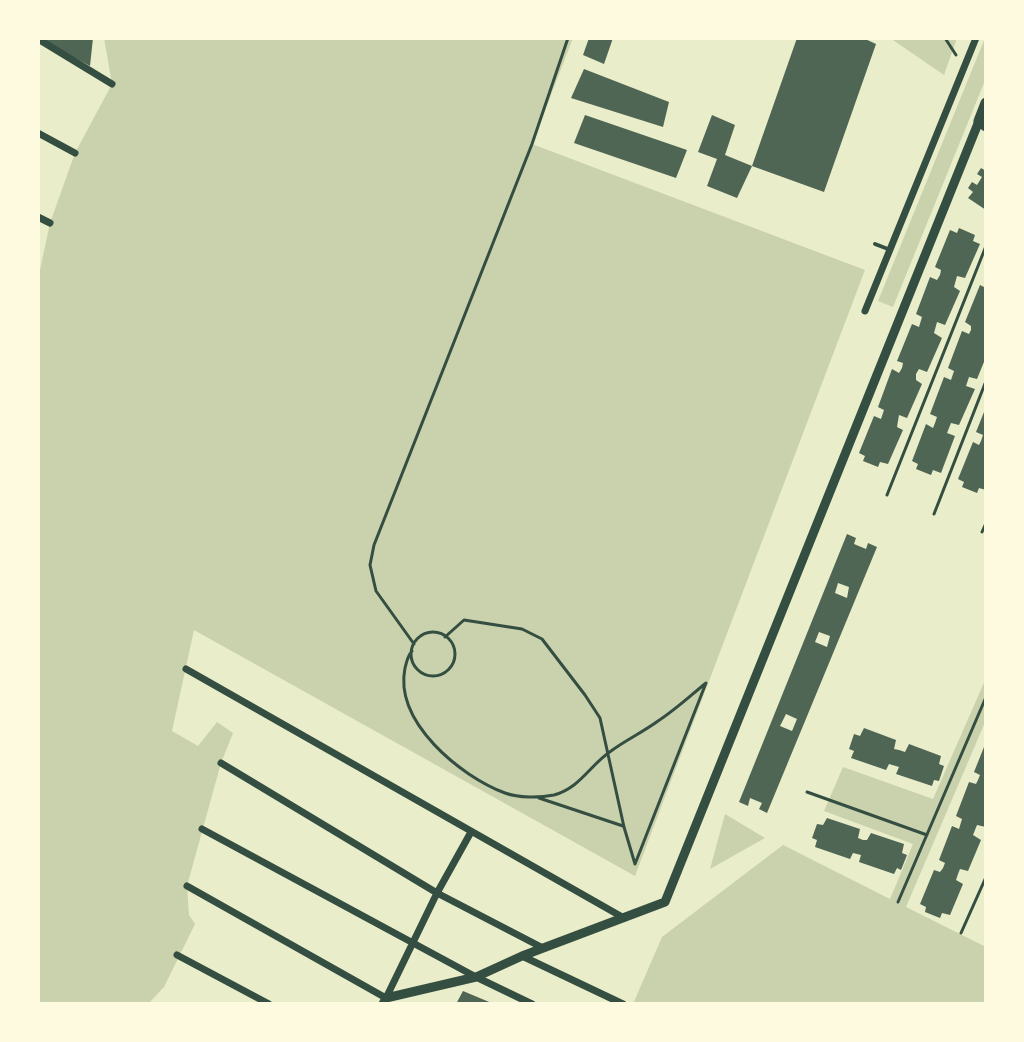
<!DOCTYPE html>
<style>
body{margin:0}
#map{position:relative;width:1024px;height:1042px;overflow:hidden;background:#e9edc9;font-family:Raleway,sans-serif}
canvas{display:block}
.frame{position:absolute;inset:0;border:40px solid #fefae0;pointer-events:none}
</style>
<div id="map">
<canvas width="1024" height="1042"></canvas>
<div class="frame"></div>
</div>
<script>
const context = document.querySelector('canvas').getContext('2d');
context.lineJoin = 'round';
function fill(path, color) { context.fillStyle = color; context.fill(path, 'evenodd'); }
function trace(path, color, width, dash) { context.strokeStyle = color; context.lineWidth = width; context.lineCap = dash ? 'butt' : 'round'; context.setLineDash(dash || []); context.stroke(path); }
fill(new Path2D(`
 M104,38H573L532,144L865,270L635,876L194,630L172,731L198,746L217,722L233,733L221,763L187,886L189,915L195,924L164,987L148,1004H38V279L50,223L75,153L112,84Z
 M890,38H957L944,75Z
 M985,38L986,78L893,307L878,301Z
 M986,678V720L906,907L986,947V1004H633L662,937L783,845L890,899L913,844L824,811L843,767L933,799Z
 M725,814L765,838L710,869Z`), '#cad2ad');
fill(new Path2D(`
 M38,38H93L90,66Z
 M589,38H613L604,64L583,55Z
 M797,38H863L876,44L824,192L752,166Z
 M584,69L669,102L663,127L571,98Z
 M585,115L687,150L676,178L574,143Z
 M712,115L735,125L725,155L752,166L737,198L707,186L717,159L698,152Z
 M981,168L986,171V210L968,198L973,192L968,188L972,182L977,185L982,177L977,174Z
 M959,228L975,235L973,241L980,244L965,278L957,276L954,287L960,291L945,325L937,322L934,333L942,338L927,372L919,369L916,374V380L922,384L907,418L899,415L897,427L903,430L888,464L880,462L878,467L863,461L865,456L859,453L874,416L881,419L884,410L878,407L892,369L899,373L902,368L903,363L897,361L912,324L919,327L922,317L916,314L930,277L937,280L940,275L941,270L935,267L950,230L957,233Z
 M980,285L986,288L984,341H986V357L977,379L969,377L966,386L975,389L959,425L951,423L947,433L955,436L941,473L933,470L931,475L916,469L918,464L912,461L926,424L933,428L935,423L937,417L930,414L944,377L951,380L954,371L948,368L962,331L969,334L971,330V326L965,322Z
 M986,407V490L979,488L977,493L962,487L964,482L958,479L973,442L979,445L981,441L983,435L976,432Z
 M847,534L856,538L854,544L866,549L868,543L877,547L767,813L759,809L762,803L750,798L748,806L739,802ZM838,583L849,587L847,598L835,593ZM819,632L830,636L827,647L815,642ZM786,714L797,719L792,731L780,726Z
 M864,728L896,740L894,749L899,750L905,752L909,744L941,756L939,764L944,766L939,781L934,780L932,786L896,774L899,767L889,764L886,770L851,758L854,751L849,749L854,734L860,736Z
 M986,742V827L977,825L973,835L981,840L968,871L960,869L958,874L956,880L963,884L950,915L942,913L940,918L925,912L926,907L920,904L934,870L940,872L943,868L945,863L939,860L952,826L959,829L962,819L956,816L969,782L976,784L978,780L980,775L974,772Z
 M827,818L860,829L858,838L863,840H867L871,833L904,844L902,853L907,855L901,870L897,868L894,874L859,862L861,855L853,853L850,859L815,847L817,840L812,838L817,824L823,825Z
 M463,991L494,1004H456Z`), '#4f6655');
trace(new Path2D(`
 M945,38L956,55
 M887,495L986,246
 M934,514L986,381
 M982,532L986,523
 M411 654a22 22 0 1 1 44 0a22 22 0 1 1-44 0Z
 M414,644L376,591L370,565L374,545L532,144L568,38
 M412,651C407,657 407,661 405,668C394,722 460,776 505,793C519,798 539,798 554,795C580,788 590,765 611,751C626,740 643,732 658,721C675,710 690,696 706,683L635,864L624,827L600,718L585,695L542,639L522,629L464,620L445,637
 M807,792L927,835
 M539,798L623,826
 M898,902L986,697
 M961,933L986,877`), '#344e41', 3);
trace(new Path2D(`
 M875,244L888,249`), '#344e41', 4);
trace(new Path2D(`
 M38,39L112,84
 M38,133L75,153
 M38,217L50,223
 M865,311L976,38
 M186,669L624,918
 M221,763L437,893L543,948
 M202,829L476,977L532,1004
 M187,886L386,998L437,893L471,832
 M177,955L269,1004
 M522,956L623,1004`), '#344e41', 7);
trace(new Path2D(`
 M383,1004L386,998L476,977L522,956L665,902L979,121`), '#344e41', 9);
trace(new Path2D(`
 M986,103L979,121L986,126`), '#344e41', 11);
</script>
